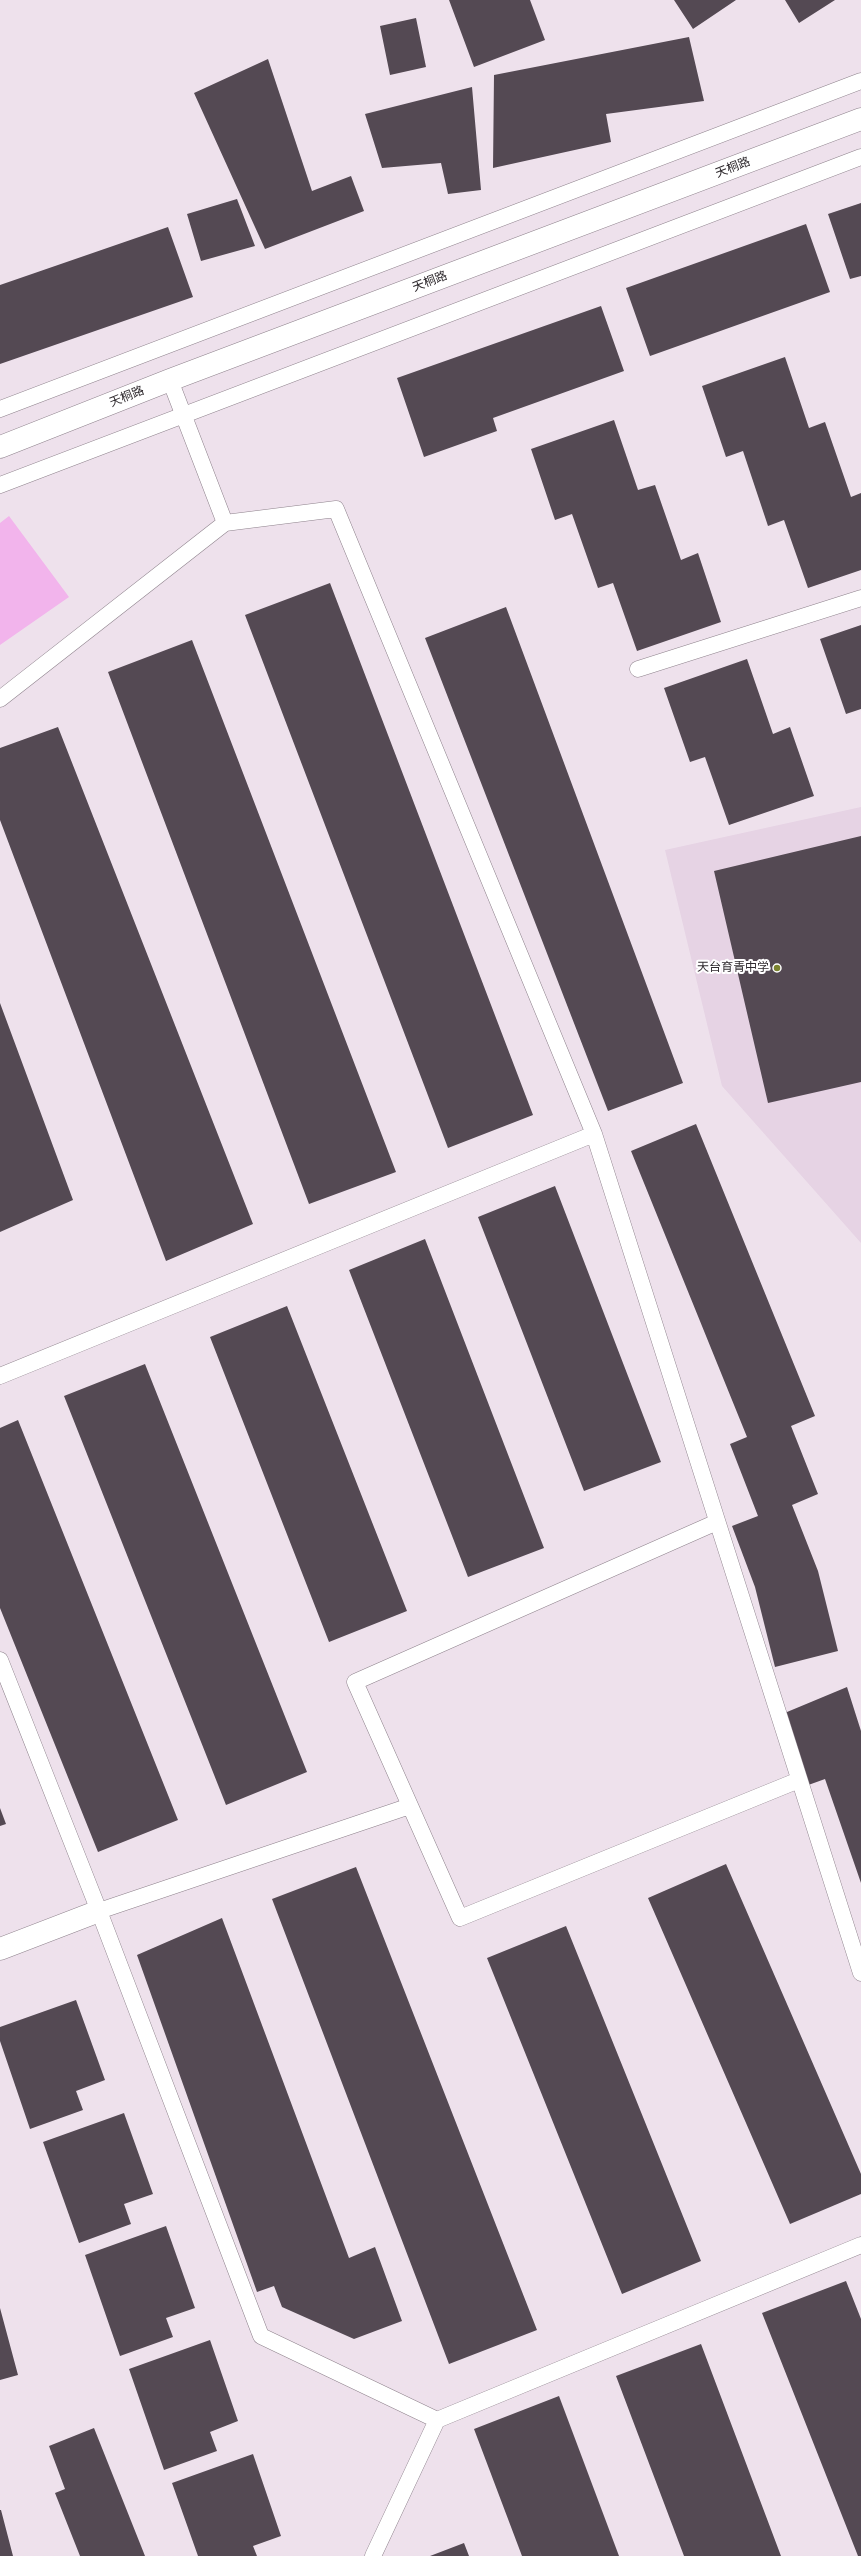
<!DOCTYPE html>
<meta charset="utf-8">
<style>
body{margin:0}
canvas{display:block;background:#eee1ec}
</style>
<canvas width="861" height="2556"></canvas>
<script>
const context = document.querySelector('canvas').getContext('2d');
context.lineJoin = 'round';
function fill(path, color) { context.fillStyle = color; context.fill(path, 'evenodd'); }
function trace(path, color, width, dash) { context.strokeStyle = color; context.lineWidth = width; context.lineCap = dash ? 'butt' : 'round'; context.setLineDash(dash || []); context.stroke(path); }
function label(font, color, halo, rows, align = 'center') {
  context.font = font + ' "Varela Round","Noto Sans SC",sans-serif'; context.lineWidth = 4; context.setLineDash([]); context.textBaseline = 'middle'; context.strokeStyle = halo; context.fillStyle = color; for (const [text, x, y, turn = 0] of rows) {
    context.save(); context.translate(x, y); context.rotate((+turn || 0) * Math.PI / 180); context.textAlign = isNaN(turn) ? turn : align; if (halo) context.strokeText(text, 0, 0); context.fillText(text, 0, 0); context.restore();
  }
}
fill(new Path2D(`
 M861,807V1243L722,1086L665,850Z`), '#e6d3e4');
fill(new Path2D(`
 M9,516L69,597L0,645V523Z`), '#f2b4ec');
fill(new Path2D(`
 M449,0H530L545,40L474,67Z
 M674,0H736L693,29Z
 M785,0H835L799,23Z
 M416,18L426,67L390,75L380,26Z
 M689,37L704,101L606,114L611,142L493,168L494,75Z
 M268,59L312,191L351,176L364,211L265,249L194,93Z
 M472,87L481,190L448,194L441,163L382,168L365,114Z
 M237,199L255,246L201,261L187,214Z
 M861,203V276L850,279L828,214Z
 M806,224L830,292L650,356L626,288Z
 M168,227L193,297L0,364V285Z
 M601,306L624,371L493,418L497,431L424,457L397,378Z
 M785,357L809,428L825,422L851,497L861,493V570L808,588L784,520L768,526L743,451L726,457L702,386Z
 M614,420L638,490L655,485L681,560L698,553L721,622L637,651L613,583L598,588L572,514L555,520L531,449Z
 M330,583L533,1115L448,1148L245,615Z
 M506,607L683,1083L608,1111L425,638Z
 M861,625V709L846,714L820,639Z
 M192,640L396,1172L309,1204L108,672Z
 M747,659L773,734L790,727L814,796L729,825L705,757L690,762L664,688Z
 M58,727L253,1224L166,1261L0,820V748Z
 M861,836V1082L768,1103L714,871Z
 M0,1003L73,1200L0,1232Z
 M696,1124L815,1416L791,1426L818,1494L792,1505L818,1571L838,1651L775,1667L755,1587L732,1526L758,1516L730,1444L747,1437L631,1151Z
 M555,1186L661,1462L584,1491L478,1217Z
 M425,1239L544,1548L468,1577L349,1270Z
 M287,1306L407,1611L329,1642L210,1337Z
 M145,1364L307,1772L226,1805L64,1396Z
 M18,1420L178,1820L98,1852L0,1608V1428Z
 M847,1687L861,1731V1883L825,1779L800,1788L775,1717Z
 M0,1808L6,1824L0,1826Z
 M726,1864L861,2174V2194L790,2224L648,1898Z
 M356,1867L537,2330L449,2364L272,1899Z
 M222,1918L349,2258L375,2247L402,2321L354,2339L282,2307L274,2286L257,2292L137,1955Z
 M566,1926L701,2261L622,2294L487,1958Z
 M76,2000L105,2080L76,2091L83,2110L30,2129L0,2041V2027Z
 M124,2113L153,2194L124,2204L131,2224L79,2243L43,2142Z
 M166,2226L195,2308L166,2318L173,2337L120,2356L85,2255Z
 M846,2281L861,2319V2556H858L762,2313Z
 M0,2308L18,2375L0,2380Z
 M210,2340L238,2421L210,2432L217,2451L164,2470L129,2369Z
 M701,2344L781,2556H684L616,2376Z
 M559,2396L619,2556H522L474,2429Z
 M94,2428L145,2556H80L55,2493L65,2489L49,2446Z
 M253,2454L281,2536L253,2546L257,2556H198L172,2483Z
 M0,2510H1L13,2556H0Z
 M464,2543L469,2556H430Z`), '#544953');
const lane = new Path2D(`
 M170,380L225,523
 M0,409L861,81
 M0,485L861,157
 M638,669L861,598
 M0,699L225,523L336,509L594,1134L861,1973
 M0,1376L594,1134
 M717,1522L355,1682L460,1918L799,1780
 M0,1660L99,1911L261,2336L437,2420L373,2556
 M99,1911L410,1806
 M437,2420L861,2245`);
const street = new Path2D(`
 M0,1949L99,1911`);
const secondary = new Path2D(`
 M0,447L170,380L861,119`);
trace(lane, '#8e828c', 17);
trace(street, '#8e828c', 23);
trace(secondary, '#8e828c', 23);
trace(lane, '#fff', 16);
trace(street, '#fff', 22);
trace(secondary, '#fff', 22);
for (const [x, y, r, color] of [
 [777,968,4,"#7b832f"]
]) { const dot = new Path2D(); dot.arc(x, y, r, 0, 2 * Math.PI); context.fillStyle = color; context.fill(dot); trace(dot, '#fff', 1.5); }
label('12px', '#302b2f', '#fff', [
 ["天桐路",733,168,-21],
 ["天桐路",430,282,-21],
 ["天桐路",127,397,-22]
]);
label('12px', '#302b2f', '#fff', [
 ["天台育青中学",769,968]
], 'right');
</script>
